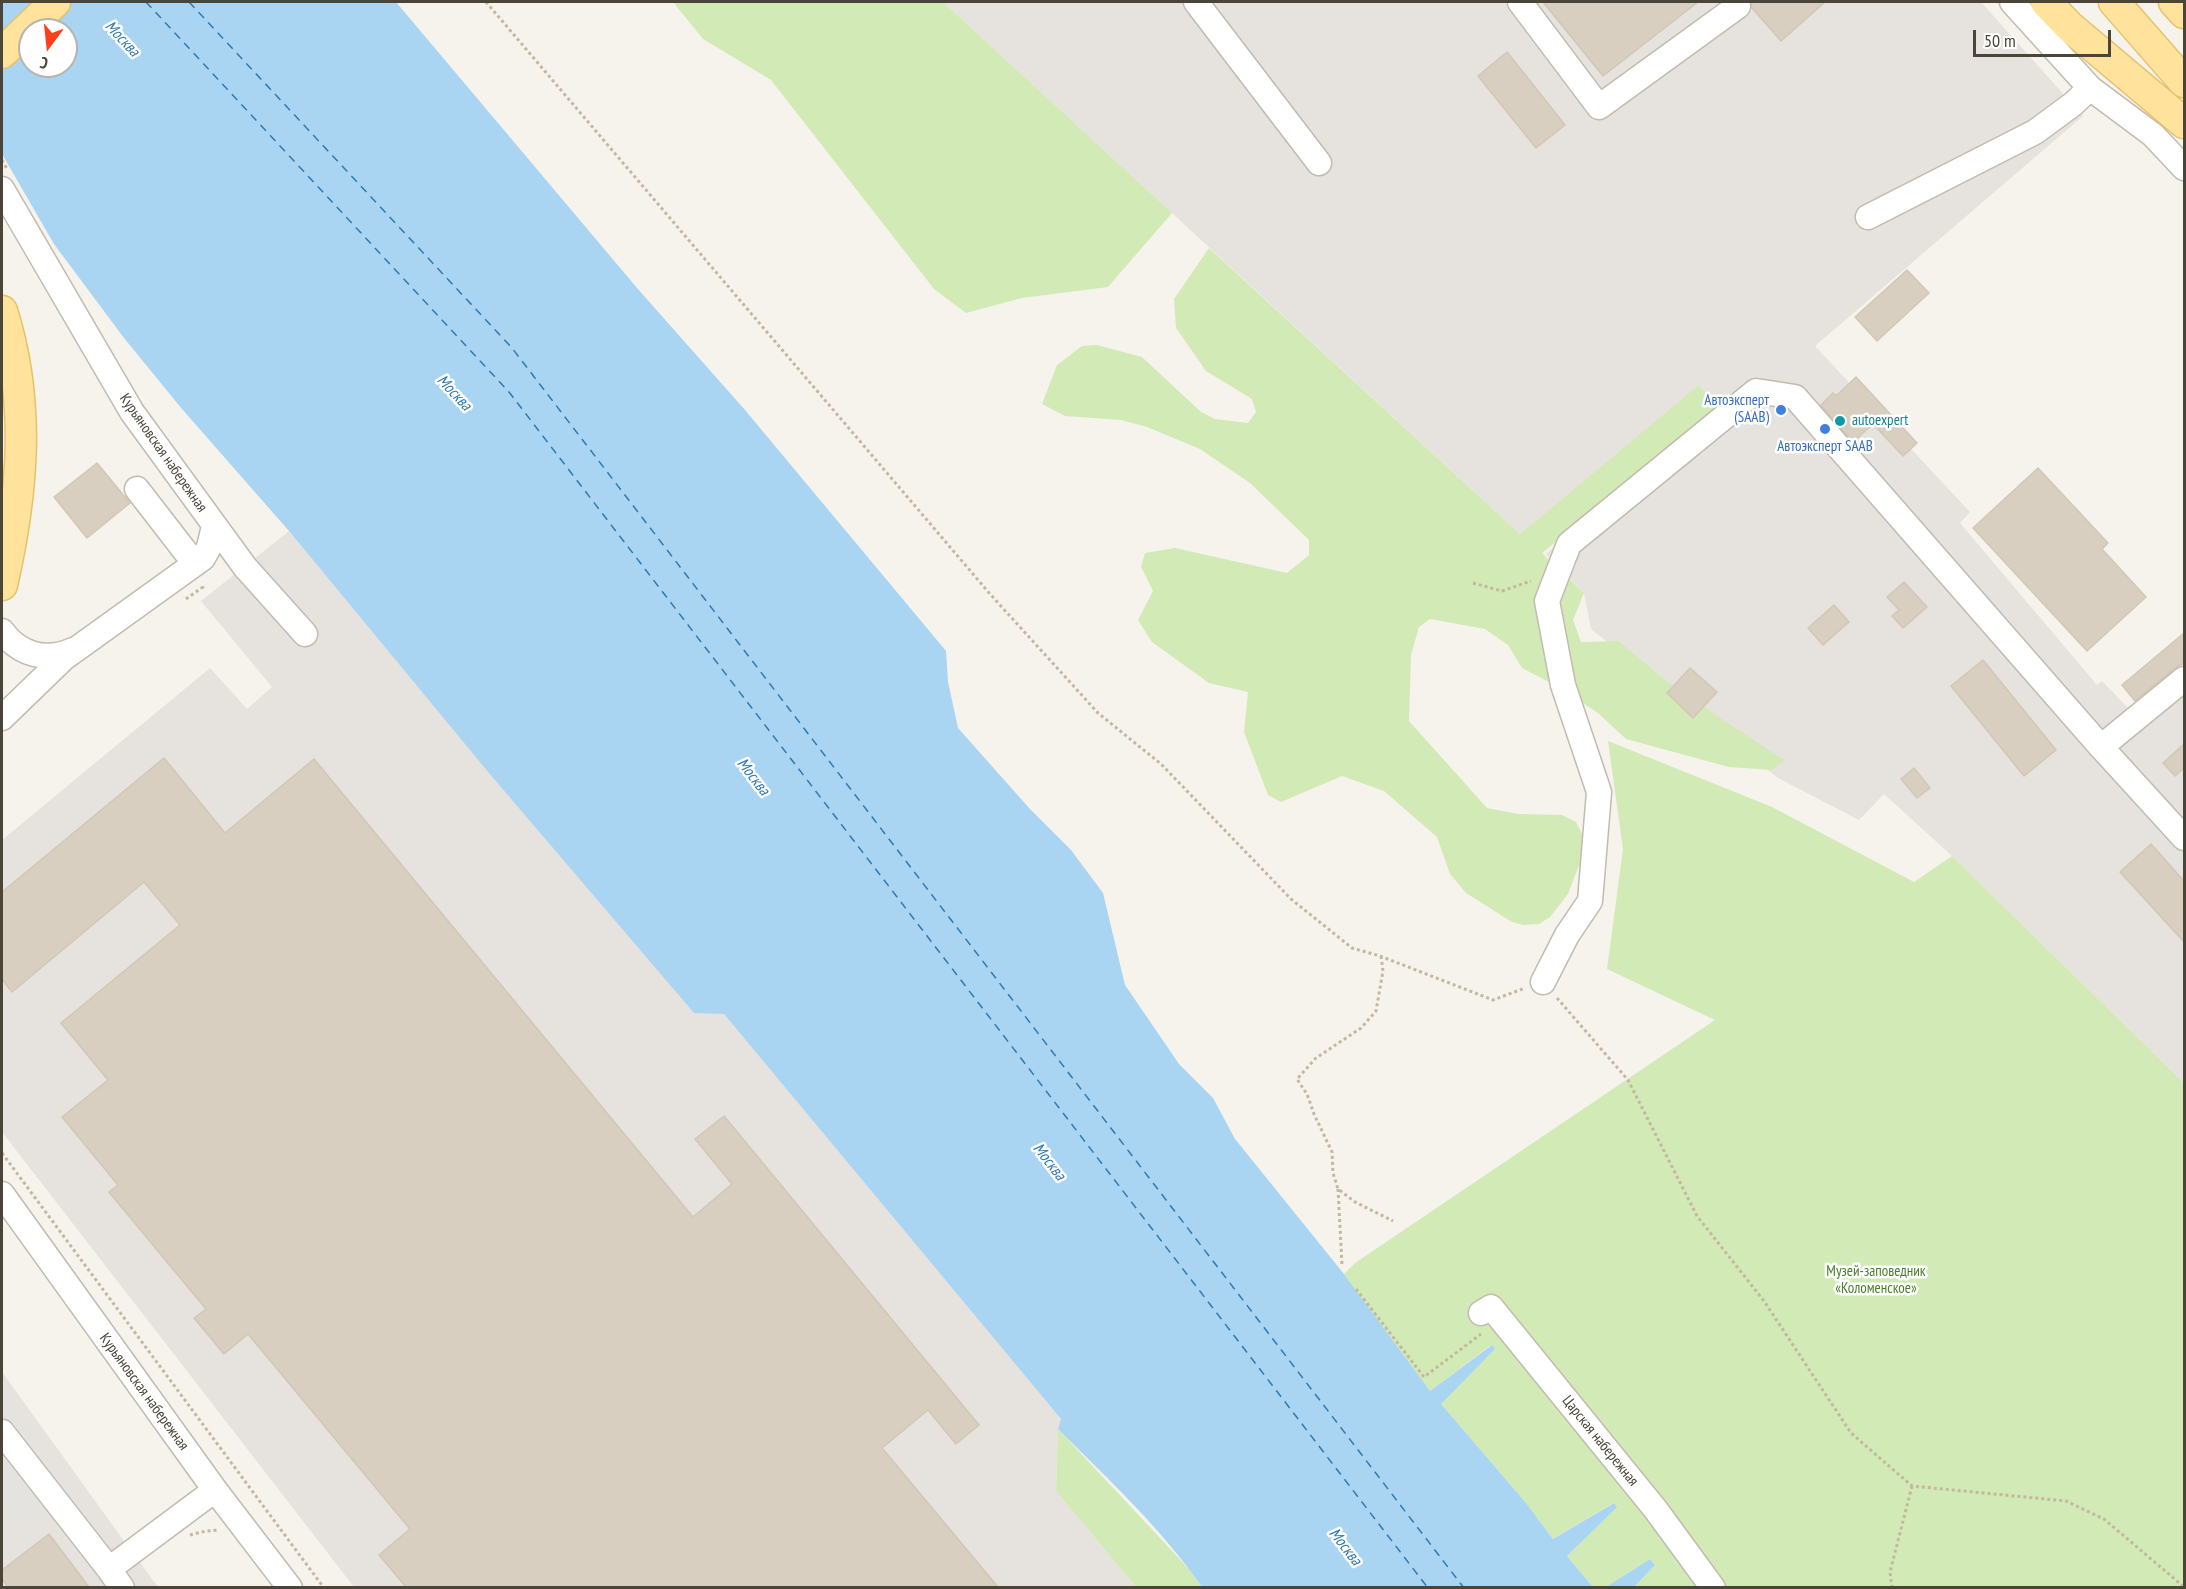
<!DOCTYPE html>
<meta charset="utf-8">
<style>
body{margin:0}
#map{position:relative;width:2186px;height:1589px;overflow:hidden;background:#f6f3ec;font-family:"PT Sans Narrow",sans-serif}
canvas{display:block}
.frame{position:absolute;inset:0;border:3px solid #4b4439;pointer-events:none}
.north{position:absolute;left:18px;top:18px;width:60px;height:60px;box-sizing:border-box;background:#fff;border:2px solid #b7b4b0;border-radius:50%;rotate:195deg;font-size:16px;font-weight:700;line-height:24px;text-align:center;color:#4b4439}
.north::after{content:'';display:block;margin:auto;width:21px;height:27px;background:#fc3f1d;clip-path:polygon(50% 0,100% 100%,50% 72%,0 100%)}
.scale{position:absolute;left:1973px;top:30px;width:138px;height:27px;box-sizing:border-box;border:3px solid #4b4439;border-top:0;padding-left:8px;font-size:18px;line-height:21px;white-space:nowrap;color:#4b4439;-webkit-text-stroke:4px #fff;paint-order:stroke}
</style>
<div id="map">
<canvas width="2186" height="1589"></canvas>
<div class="frame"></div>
<div class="north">С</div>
<div class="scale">50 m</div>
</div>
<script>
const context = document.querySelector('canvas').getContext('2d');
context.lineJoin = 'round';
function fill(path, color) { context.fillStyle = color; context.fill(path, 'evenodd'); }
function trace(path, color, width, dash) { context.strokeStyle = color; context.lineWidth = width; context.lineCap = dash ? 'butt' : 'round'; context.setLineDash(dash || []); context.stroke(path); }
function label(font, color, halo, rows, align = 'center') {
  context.font = font + ' "PT Sans Narrow",sans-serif'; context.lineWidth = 5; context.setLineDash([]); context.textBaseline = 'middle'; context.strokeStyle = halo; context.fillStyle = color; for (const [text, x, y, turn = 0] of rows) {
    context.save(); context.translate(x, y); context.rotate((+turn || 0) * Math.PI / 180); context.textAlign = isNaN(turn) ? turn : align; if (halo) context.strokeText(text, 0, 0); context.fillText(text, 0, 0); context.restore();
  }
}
fill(new Path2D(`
 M943,2H1981L2083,116L1815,346L1970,512L1960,523L2097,685L2102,681L2132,712L2184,668V1083L1952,856L1884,794L1859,820L1778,778L1591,629L1584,593L1546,554L1719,410L1699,386L1520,534Z
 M289,531L488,772L694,1012L724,1014L1061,1419L1058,1429L1056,1491L1136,1587H354L2,1132V840L210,668L247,709L272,687L201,601Z
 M2,1372L132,1552L158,1587H2Z`), '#e6e2dd');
fill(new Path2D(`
 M673,2H943L1172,213L1108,287L1022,298L966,313L934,289L771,80L703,39Z
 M1209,248L1520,534L1699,385L1719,410L1542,553L1584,593L1573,620L1581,642L1618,641L1675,688L1784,760L1772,770L1729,767L1626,739L1598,713L1557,686L1522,668L1508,645L1485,629L1430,619L1419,627L1411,655L1409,721L1487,808L1518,814L1562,815L1576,822L1583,836L1584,852L1568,894L1550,917L1539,924L1524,925L1512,922L1466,893L1450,874L1437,837L1384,791L1342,776L1281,802L1268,795L1244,732L1248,692L1209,683L1152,642L1138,620L1153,591L1141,567L1145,553L1175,548L1287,573L1309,555V540L1250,483L1200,449L1147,427L1121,420L1065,416L1042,404L1057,365L1082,346L1097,345L1142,357L1201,412L1215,419L1248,423L1256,412L1252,399L1206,371L1176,328L1174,299Z
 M1608,741L1772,807L1914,882L1952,856L2184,1083V1587H1634L1655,1565L1650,1559L1606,1587H1593L1567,1556L1616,1507L1613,1503L1553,1539L1526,1503L1440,1403L1495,1349L1491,1345L1430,1391L1344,1274L1355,1263L1715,1020L1607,969L1623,849Z
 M1058,1429L1190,1570L1202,1587H1136L1056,1491Z`), '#d2eab5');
fill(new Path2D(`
 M2,1395L73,1493L24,1526L2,1496Z`), '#e5e3e0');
fill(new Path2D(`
 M2,2H396L637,288L745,410L946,651L948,682L958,728L1030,809L1071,850L1103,893L1125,985L1179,1064L1213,1098L1235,1139L1344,1274L1430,1391L1492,1345L1495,1349L1441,1404L1526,1503L1553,1539L1614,1503L1617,1507L1567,1556L1593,1587H1202C1162,1529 1108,1479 1058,1429L1061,1419L724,1014L694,1013L488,772L289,531L182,409L124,338L54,244L2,154ZM30,30H66V66H30Z
 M1650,1559L1655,1565L1634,1587H1606Z`), '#a9d4f2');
trace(new Path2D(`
 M146,2L509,392L1428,1588
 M189,2L512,348L1464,1588`), '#2e7ab2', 1.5, [8, 6]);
const building = new Path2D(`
 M1543,2H1698L1603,76Z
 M1751,2H1825L1781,41L1752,8Z
 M1507,52L1565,125L1536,148L1478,76Z
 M1907,270L1929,293L1877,341L1855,317Z
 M1856,377L1917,443L1903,456L1873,424L1853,442L1821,405L1833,393L1836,396Z
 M97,463L130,503L87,538L54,497Z
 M2038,468L2108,543L2102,549L2146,597L2087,651L1973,528Z
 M1904,582L1927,607L1903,628L1892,616L1899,610L1887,597Z
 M1834,605L1849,622L1823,645L1808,628Z
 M2184,633V663L2175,668L2135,701L2122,685Z
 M1983,660L2056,750L2024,776L1951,686Z
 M1690,668L1717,692L1693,718L1667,693Z
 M2184,744V768L2175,776L2163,763Z
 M164,758L225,833L314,759L693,1217L732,1184L695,1139L724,1116L979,1425L956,1444L928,1410L882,1448L998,1587H406L379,1555L410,1529L248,1334L224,1354L194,1318L206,1309L109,1192L118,1185L62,1117L108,1080L61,1023L180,925L144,882L12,992L2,979V892Z
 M1914,768L1930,788L1917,798L1901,779Z
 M2151,844L2184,881V942L2120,872Z
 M49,1534L89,1587H8L2,1579V1570Z`);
fill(building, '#d8cfc1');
trace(building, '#d3c7b4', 1.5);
const minor = new Path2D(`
 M1196,2L1319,163
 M1520,2L1599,107L1738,6L1735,2
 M2012,2L2090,88L2153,135L2184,168
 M2,189L132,412L245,567L305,634
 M1868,217L2035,132L2073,104L2090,88
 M137,489L195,564
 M2,631C19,655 47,662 73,650
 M2,718L64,658L203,558L209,547L214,526
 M2101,747L2184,838
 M1543,982L1567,935L1590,901L1599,792L1563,685L1547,601L1569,544L1756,391L1795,397L2101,747L2184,679
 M2,1194L215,1490L290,1588
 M1481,1313L1491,1307L1656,1510L1713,1588
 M2,1432L109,1569L215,1490
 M109,1569L122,1588`);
const major = new Path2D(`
 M2046,2L2069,26L2184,123
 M2114,2L2184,82
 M2174,2L2184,13
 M2,53L55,2
 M2,311C31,403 23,493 2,585`);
trace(minor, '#c2bbae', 27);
trace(major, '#e6c16a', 33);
trace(new Path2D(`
 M486,2L990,594L1098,713L1161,764L1291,899L1352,948L1380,956L1493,1000L1525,988
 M2,160L7,169
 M1473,583L1502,591L1531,581
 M186,599L203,587L201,585
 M1381,956L1383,971L1376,1011L1361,1028L1316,1058L1297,1079L1307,1094L1314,1114L1332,1152L1333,1173L1338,1189L1355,1202L1393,1221
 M1557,998L1628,1080L1697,1216L1764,1301L1851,1433L1912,1486L2066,1501L2104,1519L2184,1587
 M2,1153L324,1588
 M1338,1189L1342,1265
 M1356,1289L1424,1377L1481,1334
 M190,1535L206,1531L219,1530
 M1892,1588L1890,1572L1912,1486`), '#c4b79f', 3, [3, 3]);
trace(minor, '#fff', 24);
trace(major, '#ffe39c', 30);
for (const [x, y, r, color] of [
 [1781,410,6,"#3f7fe0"],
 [1840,421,6,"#0f9aa8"],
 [1825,429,6,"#3f7fe0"]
]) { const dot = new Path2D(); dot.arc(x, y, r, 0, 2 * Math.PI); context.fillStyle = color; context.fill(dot); trace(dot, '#fff', 2); }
label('15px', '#366cbe', '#fff', [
 ["Автоэксперт",1769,401],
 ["(SAAB)",1769,418],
 ["Автоэксперт SAAB",1825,447,"center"]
], 'right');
label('15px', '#0d838f', '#fff', [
 ["autoexpert",1852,421]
], 'left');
label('15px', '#4b4439', '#fff', [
 ["Курьяновская набережная",163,453,55],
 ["Курьяновская набережная",144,1392,54],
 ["Царская набережная",1600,1441,51]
]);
label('15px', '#4a7f2a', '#fff', [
 ["Музей-заповедник",1876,1272],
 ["«Коломенское»",1876,1289]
]);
label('italic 16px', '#2e7ab2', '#fff', [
 ["Москва",122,39,47],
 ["Москва",454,393,47],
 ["Москва",753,777,52],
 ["Москва",1049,1162,52],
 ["Москва",1345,1547,52]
]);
</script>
